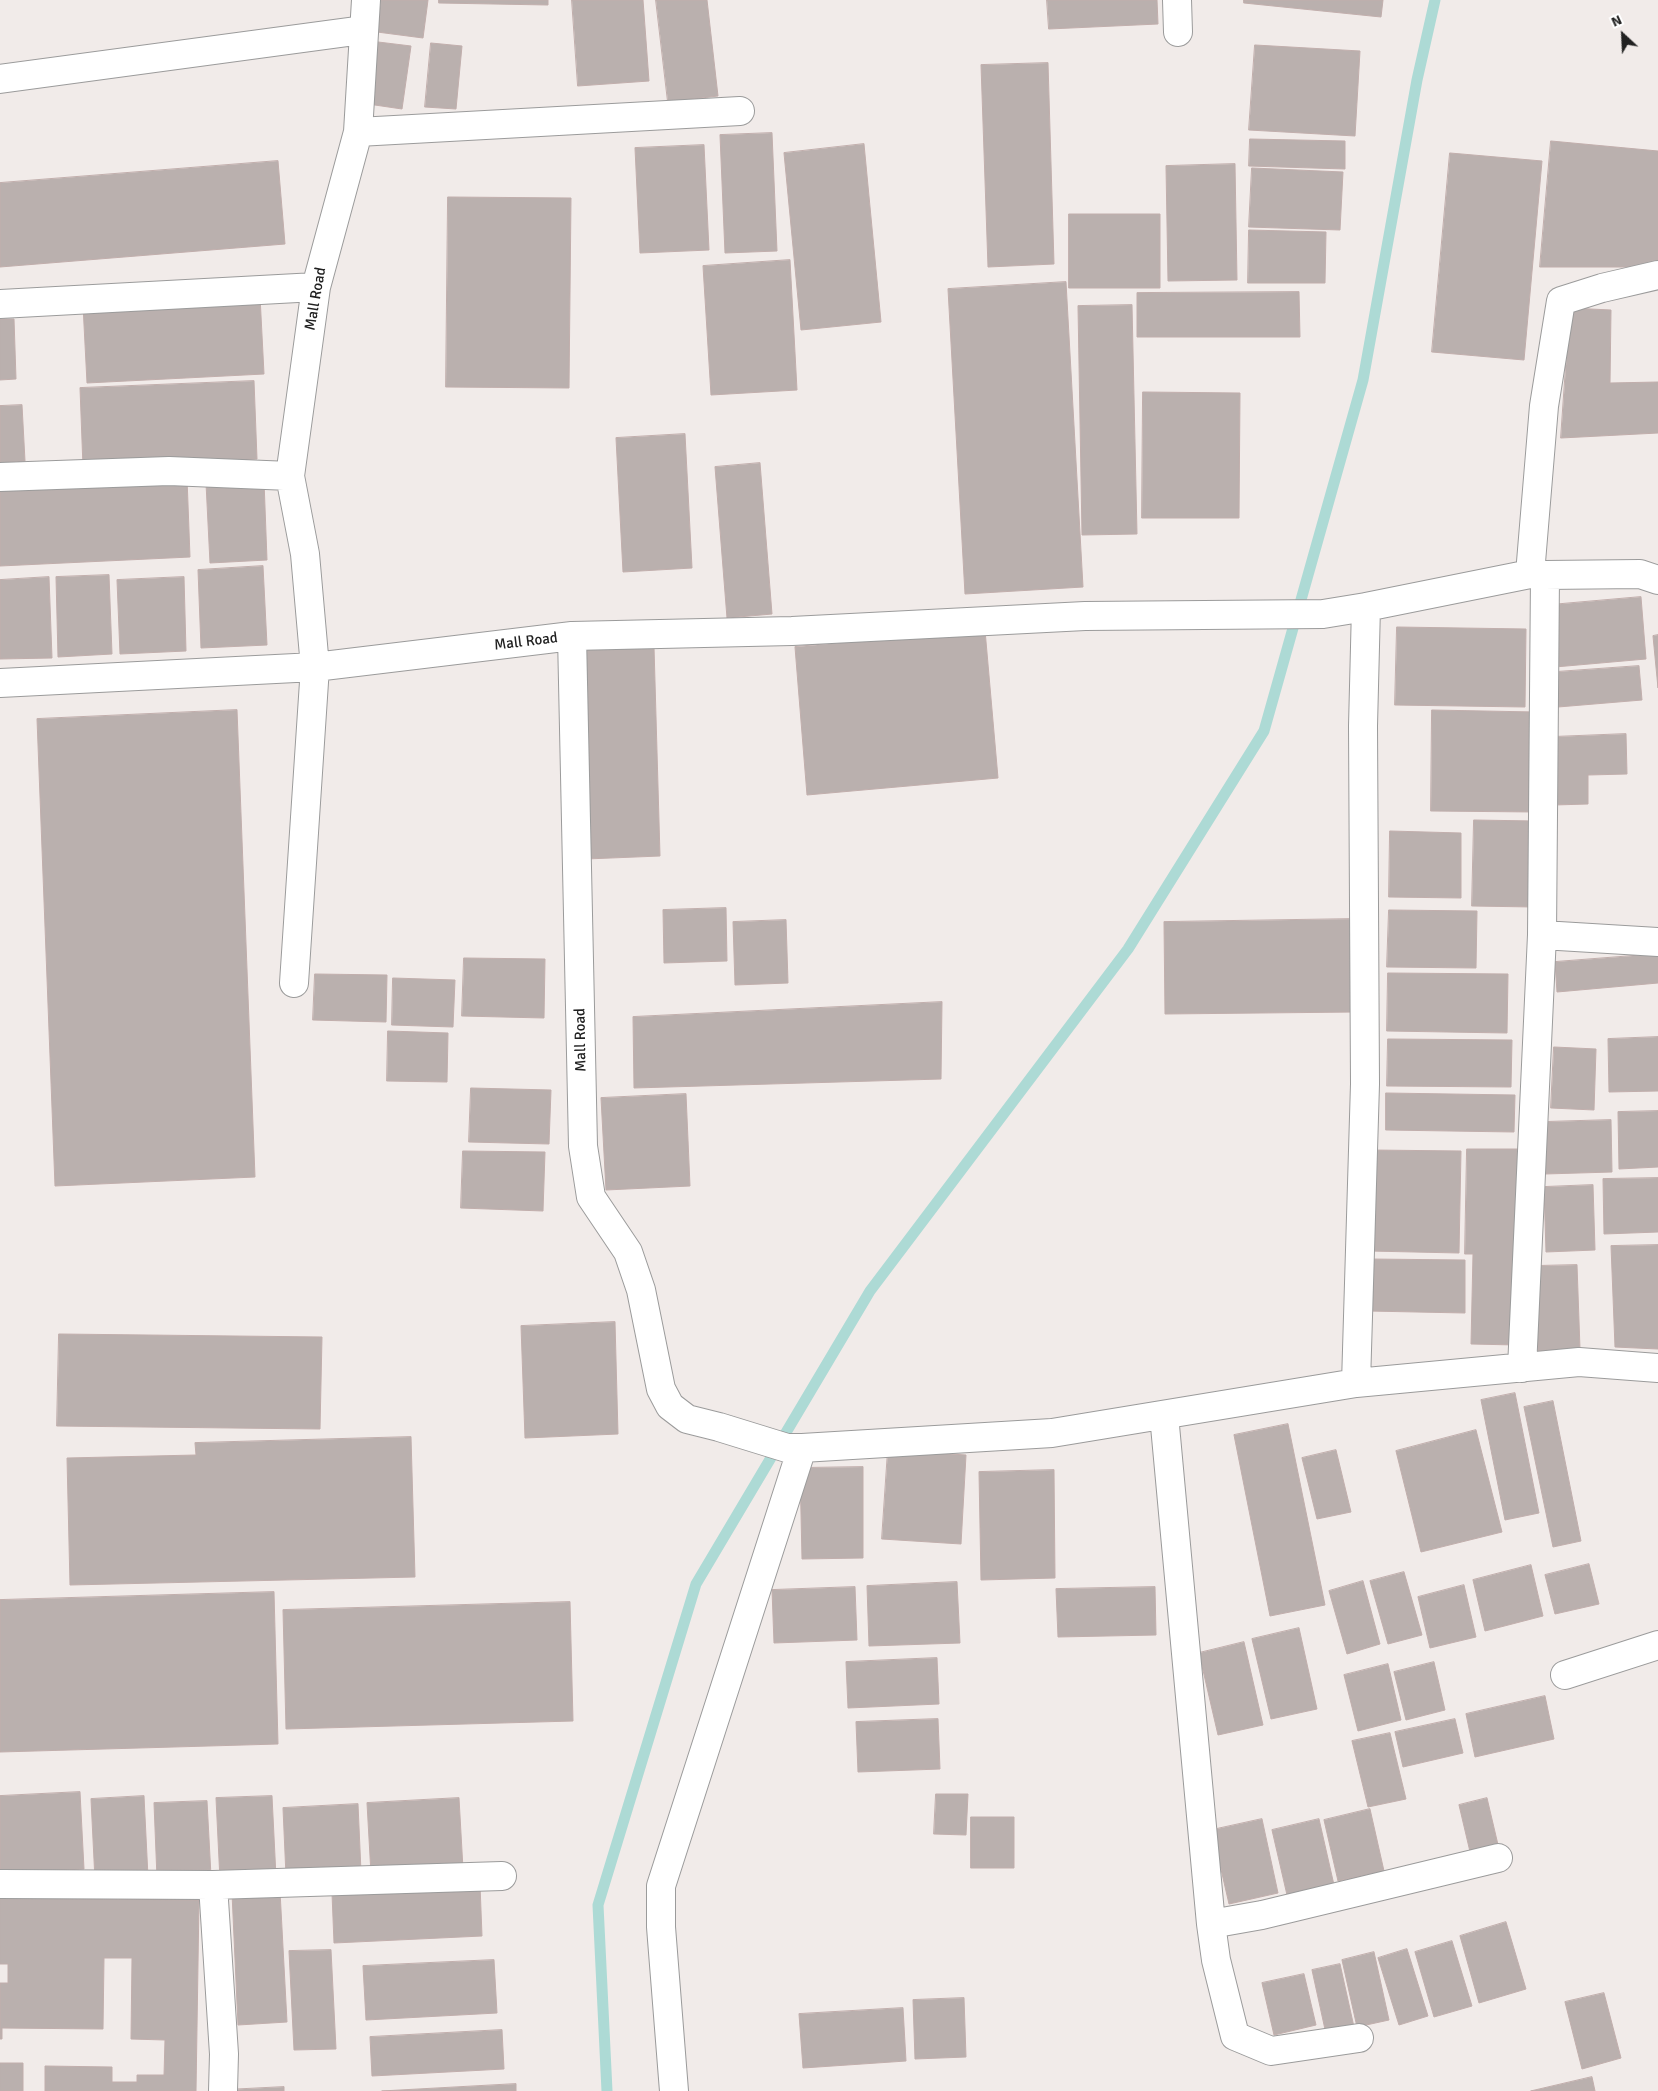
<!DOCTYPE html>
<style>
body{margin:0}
#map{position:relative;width:1658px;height:2091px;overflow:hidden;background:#f1ebe9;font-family:Signika,sans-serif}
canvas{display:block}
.north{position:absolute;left:1598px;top:10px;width:50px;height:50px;-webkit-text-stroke:4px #fff;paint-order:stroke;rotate:335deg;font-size:14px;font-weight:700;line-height:20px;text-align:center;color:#212121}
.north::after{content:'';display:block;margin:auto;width:18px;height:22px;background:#212121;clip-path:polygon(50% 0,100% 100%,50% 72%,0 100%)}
</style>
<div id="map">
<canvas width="1658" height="2091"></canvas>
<div class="north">N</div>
</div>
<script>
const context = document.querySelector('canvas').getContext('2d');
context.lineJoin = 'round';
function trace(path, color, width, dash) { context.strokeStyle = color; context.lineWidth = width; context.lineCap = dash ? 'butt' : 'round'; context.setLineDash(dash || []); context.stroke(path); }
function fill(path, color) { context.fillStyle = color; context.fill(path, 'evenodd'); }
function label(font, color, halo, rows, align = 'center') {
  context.font = font + ' Signika,sans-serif'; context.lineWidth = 4; context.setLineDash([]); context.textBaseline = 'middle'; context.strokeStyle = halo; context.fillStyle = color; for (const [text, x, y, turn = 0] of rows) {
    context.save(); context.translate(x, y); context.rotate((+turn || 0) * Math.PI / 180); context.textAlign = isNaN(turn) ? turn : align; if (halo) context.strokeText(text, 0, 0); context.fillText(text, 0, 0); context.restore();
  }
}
trace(new Path2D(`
 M607,2091L598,1905L696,1584L870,1291L1128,949L1264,731L1363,380L1417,80L1435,0`), '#addad5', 11);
const building = new Path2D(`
 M381,0H428L423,38L377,32Z
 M439,0H548V5L439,3Z
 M572,0H643L649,81L578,86Z
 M656,0H707L718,96L668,102Z
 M1047,0H1157L1158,24L1049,29Z
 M1244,0H1383L1381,17L1244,3Z
 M378,42L411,46L402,109L368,104Z
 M431,43L462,46L456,109L425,107Z
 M1255,45L1360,51L1355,136L1249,130Z
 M1048,63L1054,264L988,267L981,65Z
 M772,133L777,251L725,253L720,135Z
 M1250,139L1345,141V169L1249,166Z
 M1551,141L1658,151V267H1540Z
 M864,144L881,322L801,330L784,153Z
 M704,145L709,250L640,253L635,148Z
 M1450,153L1542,161L1524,360L1432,352Z
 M278,161L285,244L0,267V183Z
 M1235,164L1237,280L1168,281L1166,166Z
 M1252,168L1343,172L1340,230L1249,227Z
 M448,197L571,198L569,388L446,387Z
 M1069,214H1160V288H1069Z
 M1249,230L1326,232L1325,283H1248Z
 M790,260L797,390L711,395L703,266Z
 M1066,282L1083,587L965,594L948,289Z
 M1299,292L1300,337H1137V293Z
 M260,296L264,374L87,383L83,305Z
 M1132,305L1137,534L1082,535L1078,306Z
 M1570,308L1611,310L1610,383L1658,382V433L1561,438Z
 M0,319H14L16,379L0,380Z
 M254,381L257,459L83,467L80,388Z
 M1143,392L1240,393L1239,518H1142Z
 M22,405L25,461L0,463V406Z
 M685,434L692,568L623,572L616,438Z
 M760,463L772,614L727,618L715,467Z
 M187,478L190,557L0,566V486Z
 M264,481L267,560L210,563L206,483Z
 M263,566L267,645L201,648L198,570Z
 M109,575L112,654L58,657L56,577Z
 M49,577L52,658L0,659V580Z
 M184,577L186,651L120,654L117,580Z
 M1641,597L1646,659L1555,667L1550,605Z
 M1397,627L1526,629L1525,707L1395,705Z
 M985,630L998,778L807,795L795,647Z
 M1658,635V688L1653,636Z
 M654,647L660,856L586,859L580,650Z
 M1639,666L1642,700L1558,707L1556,672Z
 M237,710L255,1177L55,1186L37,719Z
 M1432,710L1535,712L1534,812L1431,811Z
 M1626,734L1627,774L1588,775V804L1554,805L1552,737Z
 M1474,820L1534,821L1533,907L1472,906Z
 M1390,831L1461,833V898L1389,897Z
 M726,908L727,961L664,963L663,910Z
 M1389,910L1477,911L1476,968L1387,967Z
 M1354,919L1355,1012L1165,1014L1164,922Z
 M786,920L788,983L735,985L733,922Z
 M1658,954V983L1557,992L1555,962Z
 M464,958L545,959L544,1018L462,1016Z
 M1388,973L1508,974L1507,1033L1387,1031Z
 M315,974L387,975L386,1022L313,1020Z
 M393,978L455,980L453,1027L392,1025Z
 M942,1002L941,1079L634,1088L633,1017Z
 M388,1031L448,1033L447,1082L387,1081Z
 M1658,1037V1091L1609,1092L1608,1039Z
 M1388,1039L1512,1040L1511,1087L1387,1086Z
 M1554,1047L1596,1049L1594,1110L1551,1108Z
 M471,1088L551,1090L549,1144L469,1142Z
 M1386,1093L1515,1095L1514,1132L1386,1130Z
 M686,1094L690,1186L606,1190L601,1098Z
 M1658,1111V1167L1619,1169L1618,1112Z
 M1611,1120L1612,1172L1545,1174L1544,1122Z
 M1467,1149H1520L1516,1345L1471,1344L1473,1254H1465Z
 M1371,1150L1461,1151L1459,1253L1369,1251Z
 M463,1151L545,1152L543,1211L461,1208Z
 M1658,1178V1232L1604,1234L1603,1179Z
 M1593,1185L1595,1250L1546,1252L1544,1187Z
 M1658,1245V1349L1615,1347L1611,1246Z
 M1369,1259L1465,1260V1313L1368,1311Z
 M1577,1265L1580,1349L1538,1351L1535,1266Z
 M615,1322L618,1434L525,1438L521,1326Z
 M59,1334L322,1337L320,1429L57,1426Z
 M1515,1393L1539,1513L1505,1520L1481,1400Z
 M1553,1401L1581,1541L1553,1547L1524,1407Z
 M1288,1424L1325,1605L1270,1616L1234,1435Z
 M1476,1430L1502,1532L1421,1552L1396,1451Z
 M411,1437L415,1577L70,1585L67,1458L196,1455L195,1443Z
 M888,1450L966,1455L961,1544L882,1539Z
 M1336,1450L1351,1512L1317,1519L1302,1458Z
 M863,1467V1558L802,1559L800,1468Z
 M1054,1470L1055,1578L981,1580L979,1472Z
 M1589,1564L1599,1604L1555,1614L1545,1575Z
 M1531,1565L1543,1616L1485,1631L1473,1580Z
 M1404,1572L1422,1635L1388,1644L1370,1581Z
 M1363,1581L1380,1644L1347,1654L1329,1591Z
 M957,1582L960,1643L869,1646L867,1586Z
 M1464,1585L1476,1637L1430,1648L1418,1597Z
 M855,1587L857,1640L774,1643L772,1590Z
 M1155,1587L1156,1635L1058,1637L1056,1589Z
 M274,1592L278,1744L0,1752V1600Z
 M570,1602L573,1721L286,1729L283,1610Z
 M1299,1628L1317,1709L1271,1719L1252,1639Z
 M1244,1642L1263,1725L1218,1735L1199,1653Z
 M937,1658L939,1704L848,1708L846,1662Z
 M1434,1662L1445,1710L1406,1720L1394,1672Z
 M1388,1664L1401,1720L1358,1731L1344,1675Z
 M1545,1696L1554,1739L1475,1757L1466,1714Z
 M938,1719L940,1769L858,1772L856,1722Z
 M1455,1719L1463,1753L1403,1767L1395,1732Z
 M1390,1733L1406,1799L1368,1807L1352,1741Z
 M80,1792L84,1869L0,1873V1796Z
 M936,1794H968L966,1835L934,1834Z
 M144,1796L148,1877L95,1880L91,1799Z
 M272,1796L276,1877L220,1880L216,1798Z
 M459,1798L463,1869L371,1874L367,1803Z
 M1487,1798L1499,1849L1471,1856L1459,1805Z
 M207,1801L211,1876L157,1878L154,1803Z
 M358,1804L361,1872L286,1876L283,1808Z
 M1370,1809L1384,1871L1338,1881L1324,1820Z
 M971,1817H1014V1868H971Z
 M1262,1819L1278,1893L1229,1904L1212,1830Z
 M1319,1819L1334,1885L1287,1895L1272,1830Z
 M480,1885L482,1936L334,1943L332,1893Z
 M280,1891L287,2022L238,2025L232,1893Z
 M0,1898L199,1900L196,2091H45V2066L112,2067V2082H137V2075H164L165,2040L131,2039L132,1958H104L103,2029L2,2028V2039H0V1983H8V1964H0Z
 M1506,1922L1526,1989L1479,2003L1460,1936Z
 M1452,1941L1472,2006L1434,2017L1415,1952Z
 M1407,1949L1428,2016L1399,2025L1378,1958Z
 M331,1950L336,2049L294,2050L289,1951Z
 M1374,1952L1389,2020L1357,2027L1342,1960Z
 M494,1960L497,2013L366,2020L363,1966Z
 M1340,1964L1354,2027L1326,2034L1312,1970Z
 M1304,1974L1316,2025L1274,2035L1262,1983Z
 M1604,1993L1621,2058L1582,2069L1565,2002Z
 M964,1998L966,2057L915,2059L913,2000Z
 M903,2008L906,2061L803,2068L799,2014Z
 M502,2030L504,2069L372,2076L370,2037Z
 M0,2063H23V2091H0Z
 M1592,2077L1595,2091H1531Z
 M516,2084V2091H382Z
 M284,2087V2091H225V2090Z`);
fill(building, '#bab0ae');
trace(building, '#c1aeac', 1);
const minor = new Path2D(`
 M366,0L358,132L316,287L290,476L305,554L315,667L572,636L583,1146L591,1197L628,1252L641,1290L661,1389L670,1406L687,1419L719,1427L787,1448H802L661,1886V1927L674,2091
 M1177,0L1178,32
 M0,79L363,30
 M358,132L740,111
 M0,304L316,287
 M0,477L169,471L290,476
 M1530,574L1545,575L1542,935L1658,942
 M1545,575L1640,574L1658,580
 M1366,607L1530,574L1544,406L1561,301L1602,288L1658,275
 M572,636L792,631L1085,616L1323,614L1366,607L1363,726L1365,1084L1356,1383
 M0,683L315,667L294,983
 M1522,1368L1542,935
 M1164,1415L1211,1924L1262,1915L1498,1858
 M802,1448L1052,1433L1356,1383L1579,1362L1658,1368
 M1565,1675L1658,1645
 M0,1884L213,1885L502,1876
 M213,1885L224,2054L223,2091
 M1211,1924L1216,1960L1235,2036L1271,2051L1359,2038`);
trace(minor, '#9b9b9b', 30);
trace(minor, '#fff', 28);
label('15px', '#212121', '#fff', [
 ["Mall Road",316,299,-80],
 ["Mall Road",526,642,-7],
 ["Mall Road",581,1040,-91]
]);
</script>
